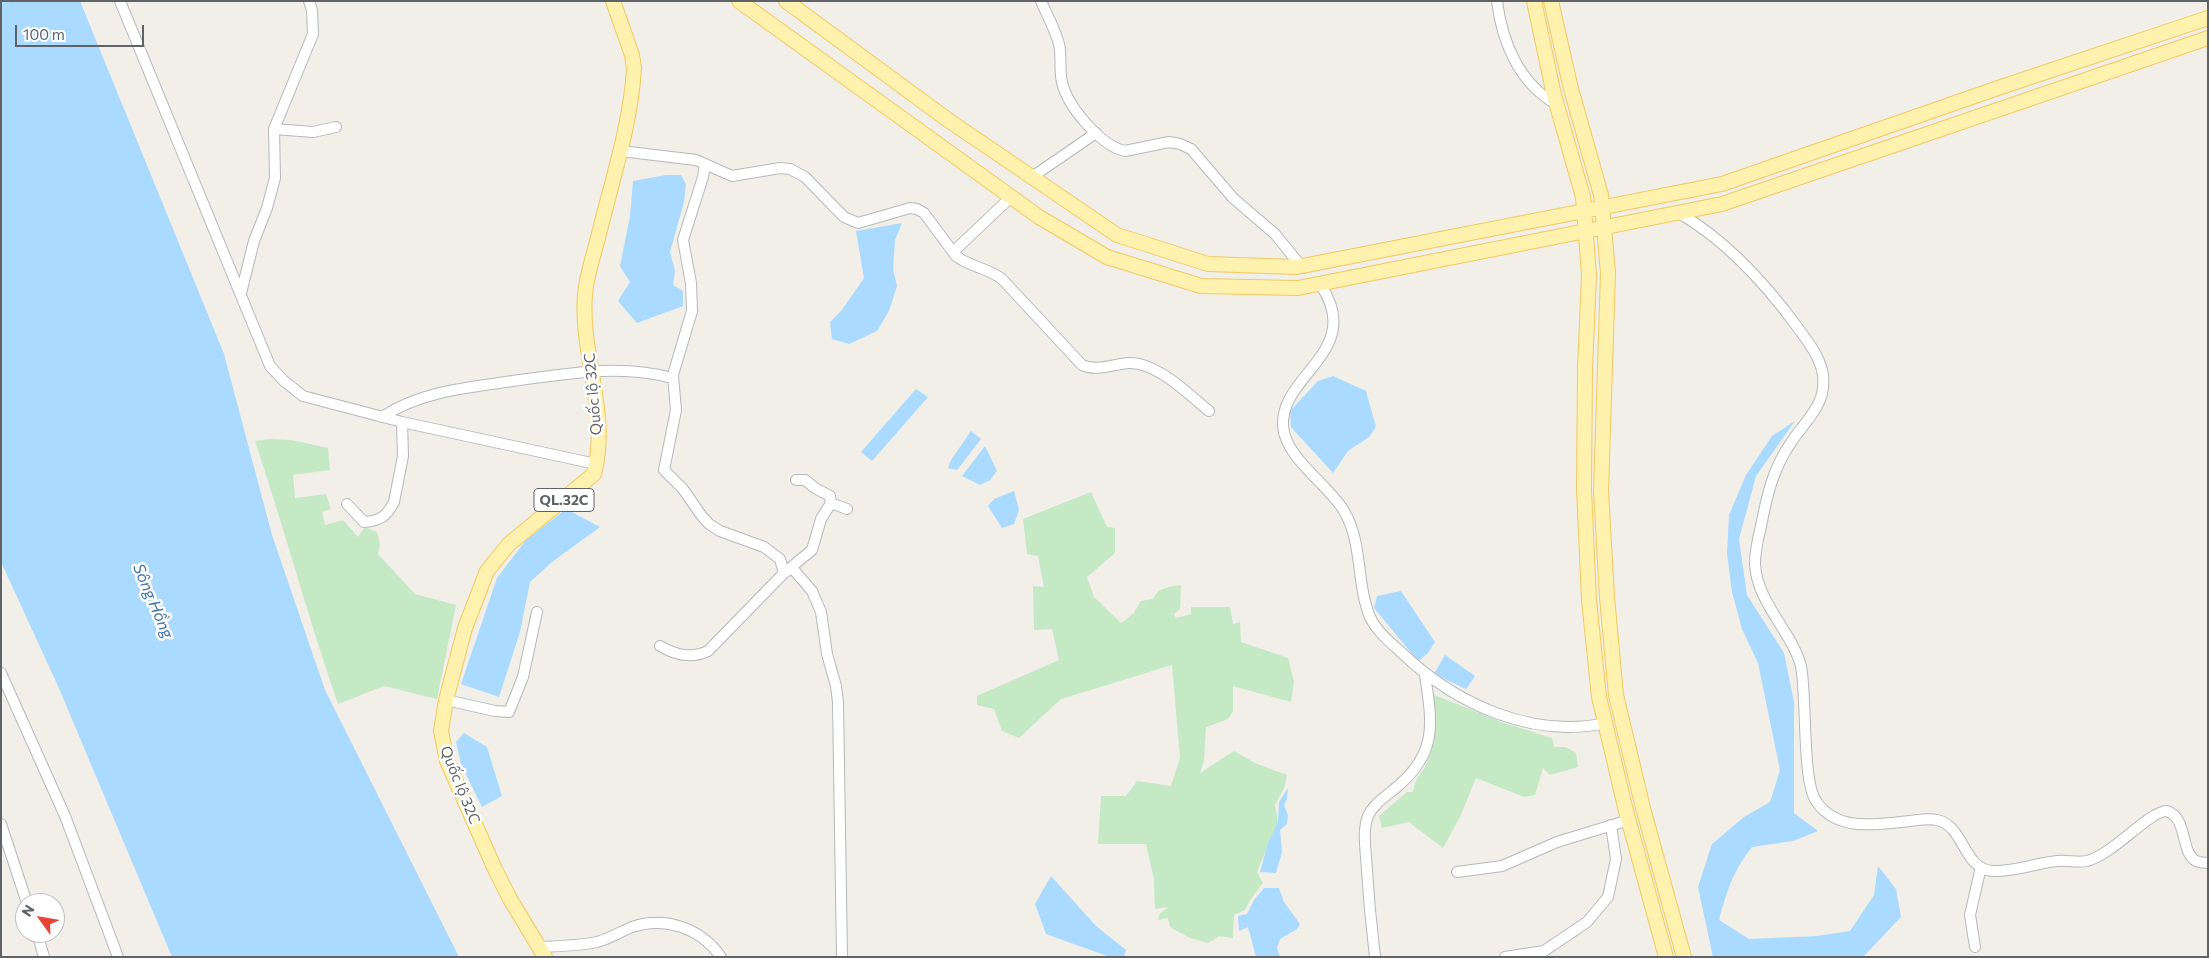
<!DOCTYPE html>
<meta charset="utf-8">
<style>
body{margin:0}
#map{position:relative;width:2209px;height:958px;overflow:hidden;background:#f1efe8;font-family:Commissioner,sans-serif}
canvas{display:block}
.frame{position:absolute;inset:0;border:2px solid #5f6368;pointer-events:none}
.north{position:absolute;left:15px;top:893px;width:50px;height:50px;box-sizing:border-box;background:#fff;border:1px solid #bfc1c3;border-radius:50%;rotate:302deg;font-size:14px;font-weight:700;line-height:20px;text-align:center;color:#5f6368}
.north::after{content:'';display:block;margin:auto;width:18px;height:22px;background:#ea4335;clip-path:polygon(50% 0,100% 100%,50% 72%,0 100%)}
.scale{position:absolute;left:15px;top:25px;width:129px;height:22px;box-sizing:border-box;border:2px solid #5f6368;border-top:0;padding-left:6px;font-size:15px;line-height:18px;white-space:nowrap;color:#5f6368;-webkit-text-stroke:4px #fff;paint-order:stroke}
</style>
<div id="map">
<canvas width="2209" height="958"></canvas>
<div class="frame"></div>
<div class="north">N</div>
<div class="scale">100 m</div>
</div>
<script>
const context = document.querySelector('canvas').getContext('2d');
context.lineJoin = 'round';
function fill(path, color) { context.fillStyle = color; context.fill(path, 'evenodd'); }
function trace(path, color, width, dash) { context.strokeStyle = color; context.lineWidth = width; context.lineCap = dash ? 'butt' : 'round'; context.setLineDash(dash || []); context.stroke(path); }
function label(font, color, halo, rows, align = 'center') {
  context.font = font + ' Commissioner,sans-serif'; context.lineWidth = 5; context.setLineDash([]); context.textBaseline = 'middle'; context.strokeStyle = halo; context.fillStyle = color; for (const [text, x, y, turn = 0] of rows) {
    context.save(); context.translate(x, y); context.rotate((+turn || 0) * Math.PI / 180); context.textAlign = isNaN(turn) ? turn : align; if (halo) context.strokeText(text, 0, 0); context.fillText(text, 0, 0); context.restore();
  }
}
fill(new Path2D(`
 M270,439L291,440L328,448L330,470L293,475L295,498L326,494L331,509L322,512L325,525L343,520L358,537L365,527L377,532L380,544L378,554L415,594L456,605L437,699L384,686L338,704C308,617 284,528 255,441Z
 M1091,492L1107,527L1115,528V553L1087,577L1094,597L1121,623L1134,613L1141,601L1153,599C1159,587 1169,587 1181,585L1180,609L1174,614L1176,618L1191,614V607H1230L1233,624L1240,622L1241,642L1288,658L1294,682L1291,702L1233,686V711L1228,719L1206,727L1204,761L1200,773L1234,751L1255,763L1287,775L1285,786L1275,805L1278,822L1257,872L1263,883L1250,900L1245,910L1234,915L1233,938L1219,936L1208,943L1190,938L1170,927L1168,918L1158,920L1160,913L1169,907L1155,909L1154,879L1146,844H1098L1101,796H1126L1137,781L1171,786L1180,758L1172,665L1061,699L1019,738L1002,731L994,709L977,705V696L1059,660L1052,629L1034,630L1033,586L1044,587L1038,556L1027,554L1023,519Z
 M1432,694L1504,723L1552,738L1554,747H1566L1576,753L1578,767L1550,775L1543,768L1535,795L1524,797L1476,778L1460,817L1443,848L1409,822L1382,828L1379,816L1407,792H1413C1416,773 1423,775 1428,760C1436,741 1438,714 1432,694Z`), '#c5e8c5');
fill(new Path2D(`
 M1,1H80L224,354L272,535L325,690L459,957H172L58,686L1,562Z
 M666,175H681L686,184L684,202L670,252L675,271L673,285L683,291V306L637,323L618,301L630,282L620,266L630,216L633,181Z
 M902,223L895,240L893,269L897,286L889,311L877,331L849,344L832,339L830,322L842,310L864,278L856,231Z
 M1333,376L1366,391L1376,427L1369,437L1348,451L1333,473L1291,427L1290,411L1318,381Z
 M916,389L928,397L872,461L861,452Z
 M1795,421L1756,476L1739,539L1747,595L1784,653L1794,702V813L1818,831L1793,841L1752,847C1734,869 1726,892 1719,920L1749,939L1817,936L1850,931L1874,895L1878,866L1896,889L1901,917L1863,957H1713L1698,887L1712,844L1744,817L1770,802L1780,770L1758,663L1742,629L1732,592L1727,554L1729,515L1746,475L1772,436Z
 M971,431L981,439L957,470L948,468L951,460Z
 M985,446L997,471L990,480L980,485L962,476Z
 M1014,491L1019,510L1014,524L1002,528L988,506L994,499Z
 M566,509L600,527L552,562L530,582L520,632L499,697L461,684L497,578L526,540Z
 M1401,591L1435,642L1428,653L1418,661L1374,608L1377,596Z
 M1445,655L1475,676L1466,689L1434,674Z
 M464,733L487,747L502,796L482,807L461,764L456,742Z
 M1288,788L1287,799L1284,805L1288,815L1287,824L1280,830L1282,852L1276,873L1260,872L1268,843L1278,822L1279,802Z
 M1051,876L1096,926L1126,950L1124,957H1110L1046,934L1035,904Z
 M1264,888H1279L1284,902L1300,924L1297,929L1280,939L1277,948L1280,957H1256L1248,927L1239,931L1238,916L1247,914L1254,900Z`), '#aadaff');
const minor = new Path2D(`
 M120,1L270,366L284,381L303,396L402,422L596,464
 M1041,1C1047,15 1055,29 1059,44C1062,57 1059,70 1062,82C1067,106 1101,146 1125,151L1169,142L1180,144L1191,149L1233,198L1275,234L1301,266
 M1497,1C1502,42 1519,83 1556,104
 M274,129L313,132L336,127
 M621,151L696,160L732,176L780,168L790,169L805,177L844,217L858,223L910,208L917,209L924,213L956,256C970,267 988,268 1002,279L1082,365C1097,372 1113,364 1129,363C1157,362 1188,394 1209,411
 M1032,177L1096,133
 M1679,213C1727,241 1766,284 1798,328C1806,339 1816,351 1820,364C1824,373 1824,384 1822,394C1817,412 1802,426 1792,441C1773,468 1767,495 1761,526C1758,538 1755,551 1755,564C1757,603 1791,630 1801,666C1807,698 1802,780 1816,801C1837,833 1878,824 1910,821C1919,820 1928,818 1937,820C1965,826 1963,870 1993,871C2014,872 2036,863 2057,861C2067,860 2078,863 2087,861C2114,854 2149,811 2167,811C2188,818 2180,852 2196,861C2199,862 2204,863 2208,863
 M953,252L1011,197
 M1320,284C1366,351 1280,374 1283,426C1285,458 1328,484 1344,511C1363,543 1356,583 1370,617C1377,632 1391,643 1403,654C1456,704 1532,739 1606,723
 M241,293L254,241L267,208L275,178L274,129L313,34L312,10L309,1
 M672,378L692,311L691,283L683,240L703,177L705,164
 M382,417C423,390 473,387 520,380C570,373 623,364 672,378L673,376L676,410L664,470L683,489L701,515L709,524L720,531L764,547L780,559L784,573L792,568L812,591L821,612L827,654L836,686L838,702L842,957
 M831,503L847,509
 M347,504L364,522C380,521 387,516 394,502L403,456L402,422
 M660,646C676,655 691,659 708,651L784,573L812,550L821,519L831,503L830,496L815,488L805,480H796
 M1,673L65,816L118,957
 M446,700L495,711L509,712L523,677L537,612
 M1,824L27,903
 M1457,872L1502,866L1557,842L1629,820
 M37,933L44,957
 M539,947C558,946 579,946 597,942C609,939 620,932 632,927C665,916 701,928 721,957
 M1975,947L1970,915L1981,867
 M1375,957C1371,924 1368,891 1366,857C1365,844 1363,829 1368,816C1374,803 1388,795 1398,786C1438,752 1432,722 1425,675
 M1505,957L1544,951L1587,922L1608,897L1616,859L1611,825`);
const major = new Path2D(`
 M739,1L1039,217L1107,257L1201,286L1298,288L1722,204L2208,38
 M786,1L948,120L1117,235L1208,264L1297,267L1722,184L2001,87L2208,18
 M1534,1L1554,95L1583,197L1589,275L1585,369L1584,489L1589,600L1599,697L1626,811L1666,957
 M1551,1L1571,89L1601,195L1604,228L1608,273L1601,491L1607,597L1616,695L1643,808L1684,957
 M545,957L510,899L494,867L447,761L441,731L446,700L465,628L487,571L509,544L594,474C610,414 580,354 585,294C587,274 594,254 599,234C612,180 631,124 634,68L632,55L613,1`);
trace(minor, '#b5b8bc', 12);
trace(major, '#f2c960', 16);
trace(minor, '#fff', 10);
trace(major, '#fff2af', 14);
for (const [x, y, w] of [
 [564,500,60]
]) { const box = new Path2D(); box.roundRect(x - w / 2, y - 11.5, w, 23, 4); context.fillStyle = '#fff'; context.fill(box); trace(box, '#5f6368', 1); }
label('bold 14px', '#5f6368', null, [
 ["QL.32C",564,500]
]);
label('15px', '#5f6368', '#fff', [
 ["Quốc lộ 32C",593,394,-95],
 ["Quốc lộ 32C",460,785,68]
]);
label('italic 16px', '#4174aa', '#fff', [
 ["Sông Hồng",153,601,67]
]);
</script>
